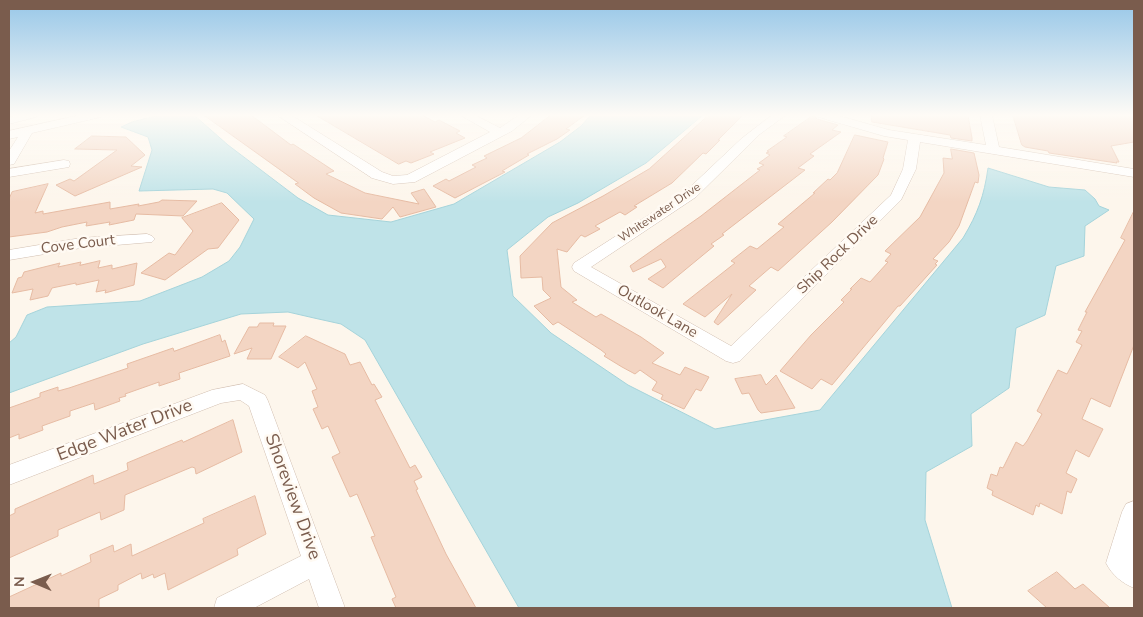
<!DOCTYPE html>
<style>
body{margin:0}
#map{position:relative;width:1143px;height:617px;overflow:hidden;background:#fdf6ec;font-family:"Nunito Sans",sans-serif}
canvas{display:block}
.frame{position:absolute;inset:0;border:10px solid #7a5c4d;pointer-events:none}
.north{position:absolute;left:10px;top:557px;width:50px;height:50px;-webkit-text-stroke:4px #fffaf3;paint-order:stroke;rotate:271deg;font-size:14px;font-weight:700;line-height:20px;text-align:center;color:#7a5c4d}
.north::after{content:'';display:block;margin:auto;width:18px;height:22px;background:#7a5c4d;clip-path:polygon(50% 0,100% 100%,50% 72%,0 100%)}
</style>
<div id="map">
<canvas width="1143" height="617"></canvas>
<div class="frame"></div>
<div class="north">N</div>
</div>
<script>
const context = document.querySelector('canvas').getContext('2d');
context.lineJoin = 'round';
function fill(path, color) { context.fillStyle = color; context.fill(path, 'evenodd'); }
function trace(path, color, width, dash) { context.strokeStyle = color; context.lineWidth = width; context.lineCap = dash ? 'butt' : 'round'; context.setLineDash(dash || []); context.stroke(path); }
function label(font, color, halo, rows, align = 'center') {
  context.font = font + ' "Nunito Sans",sans-serif'; context.lineWidth = 5; context.setLineDash([]); context.textBaseline = 'middle'; context.strokeStyle = halo; context.fillStyle = color; for (const [text, x, y, turn = 0] of rows) {
    context.save(); context.translate(x, y); context.rotate((+turn || 0) * Math.PI / 180); context.textAlign = isNaN(turn) ? turn : align; if (halo) context.strokeText(text, 0, 0); context.fillText(text, 0, 0); context.restore();
  }
}
const water = new Path2D(`
 M160,115H194L228,145L298,198L328,215L391,222L454,204L560,142L581,126L591,115H703L646,163L578,203L548,217L507,250L513,296L551,333L628,385L715,429L820,410L963,238C978,213 984,196 988,168L1049,187L1085,190L1095,199L1099,206L1109,210L1085,226L1084,256L1056,266L1045,315L1016,328L1009,388L971,414L972,446L926,472L925,520L952,608H519L365,340L341,324L314,318L288,312L241,314L143,344L9,393V343L16,337L27,315L47,307L140,301L202,277L229,261L240,247L254,219L227,193L213,189L139,191L152,150L148,137L121,127L132,122Z`);
fill(water, '#bfe3e8');
trace(water, '#a5d3da', 1);
const building = new Path2D(`
 M204,115H251L291,145L293,144L334,171L326,174L365,193L419,204L411,193L424,189L436,207L400,217L393,207L382,219L341,213L314,198L295,184L298,183Z
 M316,115H422L435,122L439,120L460,131L456,133L465,138L430,152L434,154L411,163L406,161L399,164Z
 M551,115H585L566,129L570,130L557,139L527,154L529,155L502,171L505,172L455,198L433,186L446,179L449,181L476,167L472,165L487,158L484,156L521,138Z
 M709,115H743L718,140H720L706,154L703,153L672,183L634,206L637,207L625,215L620,212L595,226L600,229L585,237L581,235L567,252L557,249L561,287L577,300L572,302L596,317L601,314L641,337L664,353L652,363L680,375L685,367L709,377L701,391L696,389L684,409L661,399L663,395L652,390L657,382L640,370L635,374L622,367L604,356L606,354L601,350L558,322L553,325L534,306L551,298L543,290L542,277L521,278L520,256L552,223L603,196L649,169Z
 M814,115L817,119L838,125L832,130L841,132L810,154L814,156L798,168L805,170L722,234L724,235L711,244L714,246L663,288L648,279L666,267L661,259L633,272L630,266L701,216L760,170L757,169L764,165L759,163L770,155L766,153L769,152L767,151L787,137L784,136Z
 M872,115H968L972,138V141L951,138L950,135L872,122Z
 M1013,115H1134V142L1111,146L1119,162H1116L1117,163L1049,153L1048,151L1025,147L1022,145Z
 M855,135L888,142L883,158L884,159L878,175L832,222L778,271L771,267L749,286L756,290L718,325L714,322L732,294L705,317L683,304L735,263L731,261L750,246L757,249L784,227L778,224L815,193H813L828,179L830,180L837,173Z
 M92,136L126,137L145,155L131,166L142,167L75,196L56,185L70,179L74,181L117,150L75,149Z
 M951,149L974,153L979,175L978,183L975,182L959,226L949,242L933,259L938,261L935,264L937,265L900,306H898L832,385L821,379L812,389L780,371L811,335L844,302L841,300L852,289H850L861,278L870,282L888,262L885,261L891,254L885,251L920,217L944,173L943,158L952,159Z
 M48,184L35,213L43,211V214L110,202V209L139,204L138,206L159,202L162,200L197,201L183,216L136,214L134,220L109,225L110,222L86,226L87,222L62,227L47,232L9,237V199L12,192Z
 M222,203L239,220L218,248L208,249L165,280L141,273L169,253L175,255L193,231L182,218Z
 M1134,211V345L1110,407L1091,398L1082,419L1103,429L1089,457L1076,450L1066,473L1077,479L1071,493L1067,491L1062,514L1040,503L1039,507L1036,505L1033,515L992,495L993,491L987,488L991,474L997,476L1000,467L1003,468L1016,442L1023,446L1027,441L1042,414L1037,411L1058,370L1067,374L1082,345L1076,342L1082,331L1078,330L1087,312H1085L1125,240L1121,238Z
 M100,261L98,268L112,265V269L137,263L134,285L105,293L106,290L96,292L99,280L76,285V283L52,288L48,296L30,300L33,289L12,293L18,278L22,277L24,272L60,263L58,267L81,262L80,265Z
 M260,323H274L273,326H286L271,359H247L252,348L234,354L249,327H257Z
 M220,335L222,342L225,340L230,356L179,373L180,379L159,386V382L125,394L126,396L119,398L120,401L95,410L94,403L70,411V416L42,426L43,430L19,439V434L9,438V408L40,397V393L58,387V391L69,388L128,368L127,364L173,348L174,351Z
 M306,336L345,354L350,365L360,362L372,385L374,384L382,397L375,400L410,468L415,465L422,477L414,481L418,489L416,490L446,554L476,608H396L392,599L396,597L371,537L375,536L357,494L350,497L332,457L340,453L328,426L322,429L313,409L318,407L312,391L317,389L305,362L298,368L279,357Z
 M761,375L766,385L776,375L795,408L761,413L758,410L749,393L742,394L735,379Z
 M233,420L242,452L196,474L195,468L192,467L125,495L124,510L101,520L100,512L58,530V536L9,558V516L15,513V509L93,475L94,484L128,470L127,463L182,440L183,442Z
 M255,496L266,534L237,549L238,555L168,590L165,573L154,578L153,574L142,579L141,573L118,585V590L99,599V608H9V597L61,573V576L91,562L90,555L113,545L114,552L131,544L132,556L204,523L203,519Z
 M1057,572L1075,589L1083,584L1110,608H1047L1028,591Z`);
fill(building, '#f3d5c3');
trace(building, '#e6bba3', 1);
const minor = new Path2D(`
 M17,115H37L36,117L9,124V118Z
 M80,115H102L101,117L32,133L14,164L9,165V151L18,137L9,139V131Z
 M277,115H291L382,172L393,176L407,175L490,132L460,115H475L500,128L519,115H532L512,131L415,182L393,184L372,178Z
 M772,115H786L760,134L696,197L591,267L731,346L891,195L903,169L908,140L884,136L818,117L817,115H836L889,130L986,145L980,115H992L999,147L1134,169V177L920,142L916,169L901,200L740,361L733,363L726,361L574,271L572,267L574,263L686,191L741,139Z
 M64,160L69,161L70,164L69,167L9,177V169Z
 M147,234L152,236L155,239L152,242L81,248L9,260V250L81,238Z
 M243,384L265,395L268,401L345,608H319L309,579L254,608H214L217,598L301,556L249,406L240,400L221,403L9,485V465L212,390Z
 M1134,501V588C1122,583 1112,575 1106,563L1122,512L1126,504Z`);
trace(minor, '#d1beb0', 1);
fill(minor, '#fff');
const sky = context.createLinearGradient(0, 0, 0, 202);
sky.addColorStop(0, '#97c7e8');
sky.addColorStop(0.57, '#fefbf6');
sky.addColorStop(1, '#fefbf600');
context.fillStyle = sky;
context.fillRect(0, 0, 1143, 202);
label('12px', '#7a5c4d', '#fffaf3', [
 ["Whitewater Drive",660,213,-34]
]);
label('15px', '#7a5c4d', '#fffaf3', [
 ["Cove Court",78,245,-7],
 ["Ship Rock Drive",838,255,-44],
 ["Outlook Lane",657,312,30]
]);
label('18px', '#7a5c4d', '#fffaf3', [
 ["Edge Water Drive",125,431,-21],
 ["Shoreview Drive",292,497,70]
]);
</script>
